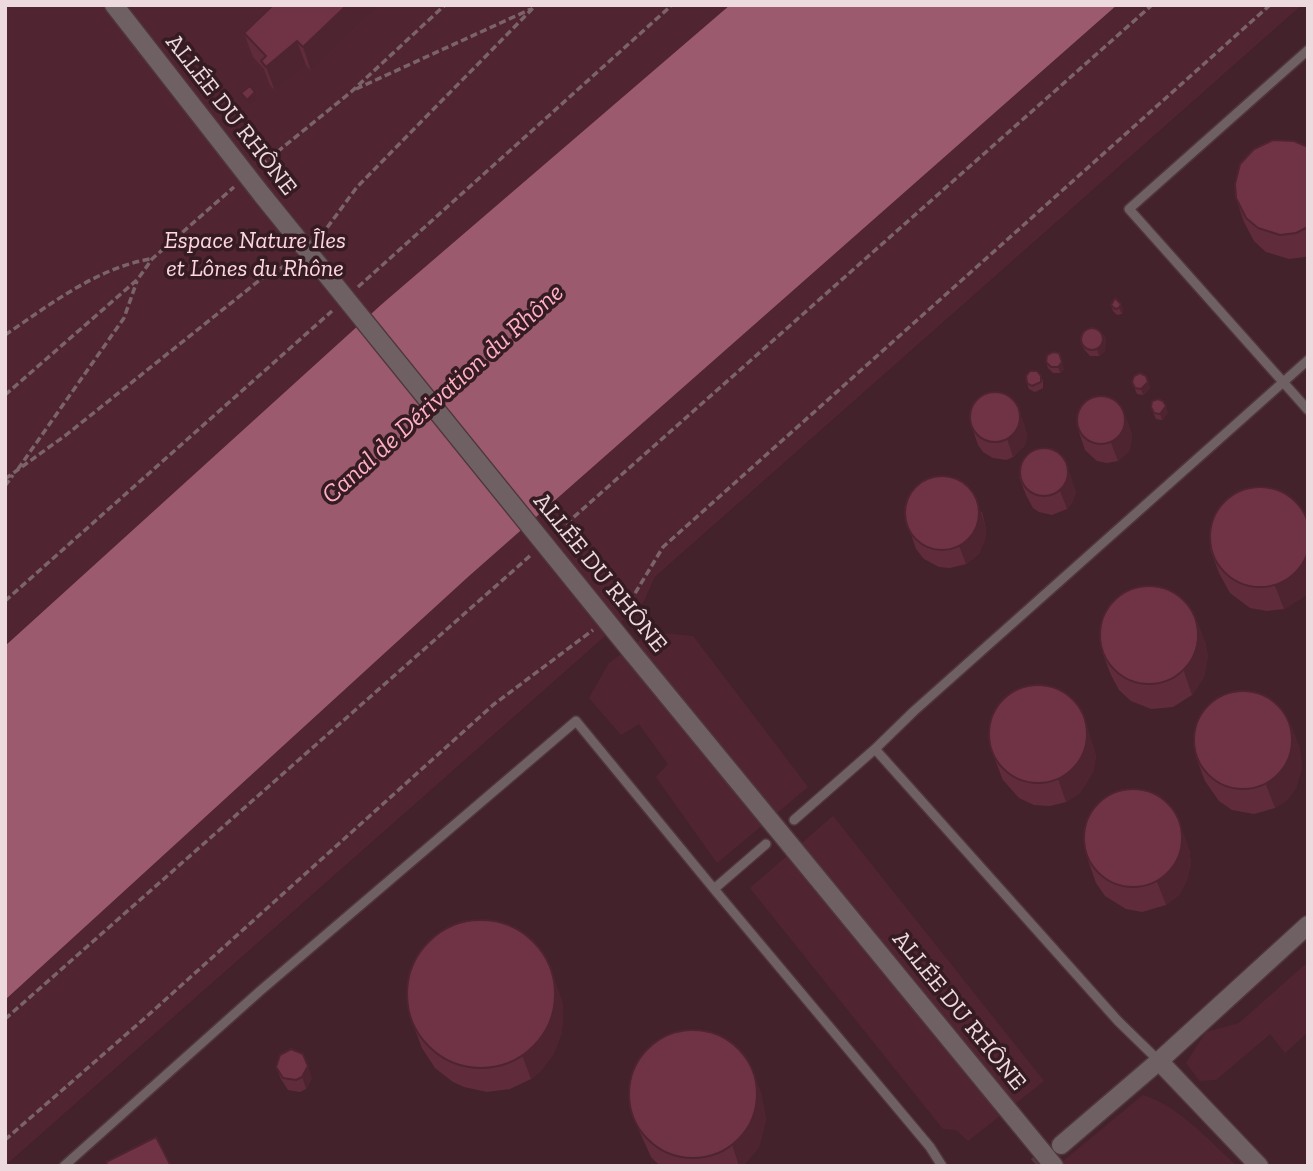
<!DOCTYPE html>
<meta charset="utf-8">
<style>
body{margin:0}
#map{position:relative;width:1313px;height:1171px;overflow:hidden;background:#351b22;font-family:"Zilla Slab",serif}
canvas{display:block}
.frame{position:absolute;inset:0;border:7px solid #eddade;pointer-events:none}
</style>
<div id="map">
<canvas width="1313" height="1171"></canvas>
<div class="frame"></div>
</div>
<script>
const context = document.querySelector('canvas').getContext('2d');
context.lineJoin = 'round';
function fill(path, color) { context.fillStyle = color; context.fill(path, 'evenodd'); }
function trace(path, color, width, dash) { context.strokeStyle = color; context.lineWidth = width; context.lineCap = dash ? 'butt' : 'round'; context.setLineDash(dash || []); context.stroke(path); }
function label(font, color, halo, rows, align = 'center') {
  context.font = font + ' "Zilla Slab",serif'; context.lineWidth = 7; context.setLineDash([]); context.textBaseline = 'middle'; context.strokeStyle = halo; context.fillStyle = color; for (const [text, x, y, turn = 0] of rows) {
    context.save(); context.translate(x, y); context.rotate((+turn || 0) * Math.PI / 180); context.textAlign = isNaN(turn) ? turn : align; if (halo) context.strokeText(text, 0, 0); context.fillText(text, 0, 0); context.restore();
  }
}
fill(new Path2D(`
 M1302,5H1308V1166H5L644,602L655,577Z`), '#43222c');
fill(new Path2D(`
 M5,5H916L5,808Z
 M1117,5H1302L655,577L644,602L5,1166V1000L468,577Z
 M651,632L693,636L808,787L717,863L656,777L668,764L639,724L621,735L589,698L609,663Z
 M833,816L1044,1081L968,1141L956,1130L943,1129L750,888Z
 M1308,962V1032L1285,1053L1270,1034L1216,1080L1200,1081L1186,1063L1206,1032L1239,1023Z
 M1143,1095C1180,1107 1208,1140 1237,1166H1065L1062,1162Z`), '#512432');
fill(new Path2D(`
 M730,5H1117L468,577L5,1000V646L382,304Z`), '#9b5a6d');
trace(new Path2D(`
 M1037,1166L1058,1147`), '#51383e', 18, [18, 9]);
const service = new Path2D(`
 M1308,50L1129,209L1308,410
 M875,749L914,711L1308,360
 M794,820L875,749L1118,1021L1159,1061
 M714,889L766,844
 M64,1166L260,991L576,721L714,889L930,1147L942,1166`);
const minor = new Path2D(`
 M114,5L263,196
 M631,651L1054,1166
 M1159,1061L1259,1166
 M1061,1145L1159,1061L1308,925`);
trace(service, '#4f363c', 12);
trace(minor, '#4f363c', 21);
trace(new Path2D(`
 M356,89L531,9
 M261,165L351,92L445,5
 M321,236L357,187L536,5
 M358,287L672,5
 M5,335C51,304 95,269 150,259
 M5,395L138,279L152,259L234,187
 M18,469L124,318L137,281
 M5,479L66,435L261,279L292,262
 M5,486L13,475
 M558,531L1152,5
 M5,601L332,311
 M622,609L628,605L663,547L1270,5
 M5,1019L531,555
 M5,1140L145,1018L493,705L593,630`), '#7a6369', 3.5, [7, 3.5]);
trace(service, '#6f6064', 9);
trace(minor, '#6f6064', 18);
const minorBridge = new Path2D(`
 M263,196L631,651`);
trace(minorBridge, '#4f363c', 21, []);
trace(minorBridge, '#6f6064', 18);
fill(new Path2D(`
 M380,5L311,71L306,65L275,91L270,85L264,69L253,57L244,33Z
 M1308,147V255L1305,257L1289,259L1266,252L1254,241L1244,222L1236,198Z
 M1121,304L1123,310L1122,314L1117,315L1113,311L1111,305Z
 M1104,335L1106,341L1105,351L1099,356H1090L1084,349L1081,343Z
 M1046,362L1064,369L1060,373H1053L1048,368Z
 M1041,376L1043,382V388L1035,392L1029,389L1027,383Z
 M1146,376L1150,388L1143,395L1137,394L1132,382Z
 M1151,407L1168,413L1162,420L1156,419Z
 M1125,416L1132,434L1131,444L1129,451L1118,461L1107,463L1097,461L1085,450L1079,432Z
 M1024,424L1027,436L1025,445L1013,457L1006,460L993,458L983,452L978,445L972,427Z
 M1019,477L1076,491L1072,503L1067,509L1052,515L1039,512L1033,508L1026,495Z
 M982,512L986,528L985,539L979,554L966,564L950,568L939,567L924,559L916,549L910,531Z
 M1306,517L1308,520V592L1305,596L1284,609L1267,611L1250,608L1230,593L1219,573L1210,549Z
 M1205,641L1208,656L1204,677L1192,695L1173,707L1151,709L1131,701L1119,690L1111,675L1102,652Z
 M1081,709L1089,733L1096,756L1093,772L1080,793L1066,802L1050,806L1034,805L1019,798L1003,780L994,757Z
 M1299,745L1302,767L1296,788L1287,800L1275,808L1254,814L1232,810L1219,801L1205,781L1196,757Z
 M1189,848L1191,864L1187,880L1179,895L1166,905L1142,912L1126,909L1105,896L1096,883L1088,860Z
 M561,997L563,1008L562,1032L554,1053L540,1072L531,1079L510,1089L487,1092L464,1087L453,1082L435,1068L422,1048L409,1014Z
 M276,1067L312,1078L306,1089L300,1092L288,1090L281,1079Z
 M761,1092L766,1120L759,1147L743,1166H660L651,1157L638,1128L629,1105Z`), '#602c3c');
fill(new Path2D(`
 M347,5H380L311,71L303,47Z
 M297,41L306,65L275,91L266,67Z
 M255,92L257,98L249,106L247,100Z
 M1121,304L1123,310L1122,314L1119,308Z
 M1104,335L1106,341L1105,351L1099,356L1097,350Z
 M1061,359L1064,369L1060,373L1058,367Z
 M1148,382L1150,388L1143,395L1141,389Z
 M1018,406L1024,424L1027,436L1025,445L1013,457L1007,439Z
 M1166,406L1168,413L1162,420L1160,414Z
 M1125,416L1132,434L1131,444L1129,451L1118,461L1111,443Z
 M1064,457L1076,491L1072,503L1067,509L1060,491Z
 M975,494L986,528L985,539L979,554L966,564L959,546Z
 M1308,552V592L1305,596L1284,609L1275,586Z
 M1196,618L1205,641L1208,656L1204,677L1192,695L1184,672Z
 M1081,709L1089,733L1096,756L1093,772L1080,793L1066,802L1058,779Z
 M1290,722L1299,745L1302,767L1296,788L1287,800L1275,808L1266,785Z
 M1180,824L1189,848L1191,864L1187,880L1179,895L1166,905L1157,882Z
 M552,973L561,997L563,1008L562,1032L554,1053L540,1072L531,1079L522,1055Z
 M308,1066L312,1078L306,1089L302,1077Z
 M752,1068L761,1092L766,1120L759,1147L743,1166H739L732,1145Z`), '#4e2431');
const building = new Path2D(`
 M273,5H347L303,47L297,41L266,67L261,61L266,56L244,33Z
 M250,86L255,92L247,100L241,93Z
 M1273,140L1294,141L1308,147V227L1296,233L1280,235L1258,228L1246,218L1236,198L1235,184L1240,164L1254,149Z
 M1115,298L1121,304L1119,308L1115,309L1111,305Z
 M1081 339a11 11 0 1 1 22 0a11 11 0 1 1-22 0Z
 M1053,352L1059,353L1062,362L1058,367H1051L1046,362L1047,355Z
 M1030,371H1037L1041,376V382L1032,386L1027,383L1026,376Z
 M1140,373L1146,376L1148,382L1141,389L1135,388L1132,382L1134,376Z
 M970 417a25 25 0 1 1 50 0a25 25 0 1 1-50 0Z
 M1077 420a24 24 0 1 1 48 0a24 24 0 1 1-48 0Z
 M1158,399L1163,401L1166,406L1160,414L1154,413L1151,407L1152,401Z
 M1020 472a24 24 0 1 1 48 0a24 24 0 1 1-48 0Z
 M905 513a37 37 0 1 1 74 0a37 37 0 1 1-74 0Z
 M1210 537a50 50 0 1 1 100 0a50 50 0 1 1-100 0Z
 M1100 635a49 49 0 1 1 98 0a49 49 0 1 1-98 0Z
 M989 734a49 49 0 1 1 98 0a49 49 0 1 1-98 0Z
 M1194 740a49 49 0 1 1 98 0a49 49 0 1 1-98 0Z
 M1084 838a49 49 0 1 1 98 0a49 49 0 1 1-98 0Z
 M407 994a74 74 0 1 1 148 0a74 74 0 1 1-148 0Z
 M629 1094a64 64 0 1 1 128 0a64 64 0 1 1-128 0Z
 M291,1049L303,1054L308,1066L302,1077L296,1080L283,1078L276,1067L280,1055Z
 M156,1137L171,1166H108L106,1162Z`);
fill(building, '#703346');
trace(building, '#4e2431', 2);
label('24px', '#eddade', '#351b22', [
 ["ALLÉE DU RHÔNE",231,115,52],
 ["ALLÉE DU RHÔNE",600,573,51],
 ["ALLÉE DU RHÔNE",959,1011,51]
]);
label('italic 24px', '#ffd6e0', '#351b22', [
 ["Espace Nature Îles",255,241],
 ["et Lônes du Rhône",255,269]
]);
label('italic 26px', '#ffb0c5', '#351b22', [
 ["Canal de Dérivation du Rhône",443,394,-42]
]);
</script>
